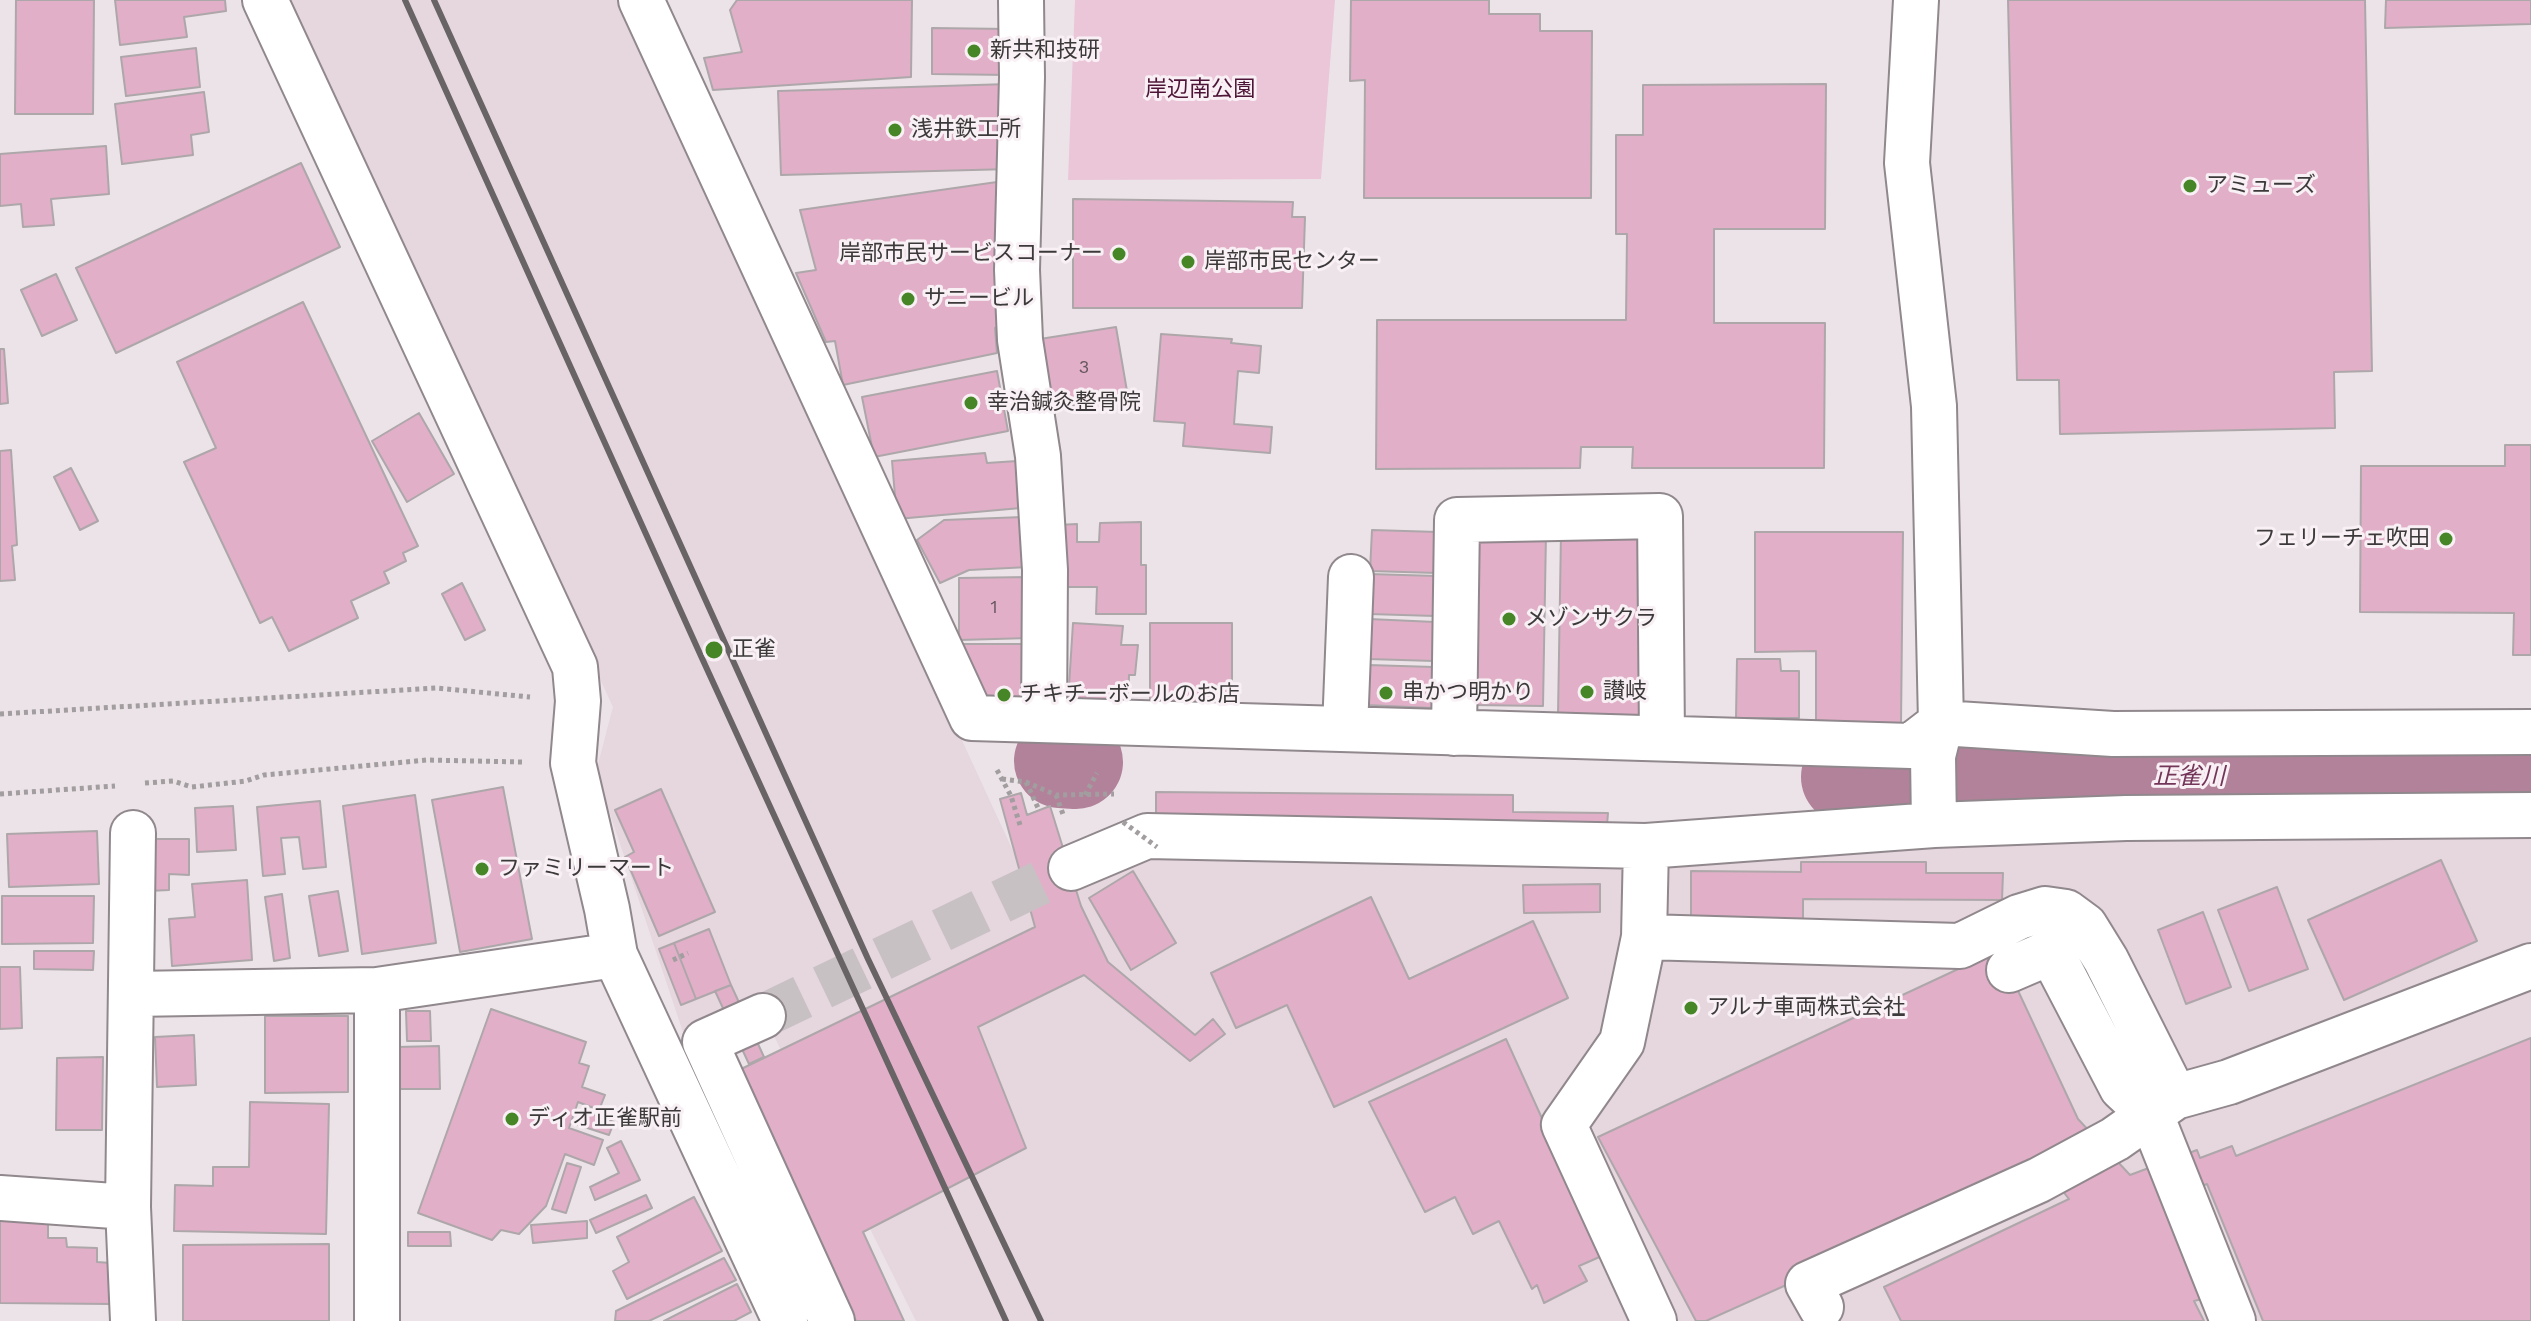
<!DOCTYPE html>
<meta charset="utf-8">
<style>
body{margin:0}
canvas{display:block;background:#ebe3e7}
</style>
<canvas width="2531" height="1321"></canvas>
<script>
const context = document.querySelector('canvas').getContext('2d');
context.lineJoin = 'round';
function fill(path, color) { context.fillStyle = color; context.fill(path, 'evenodd'); }
function trace(path, color, width, dash) { context.strokeStyle = color; context.lineWidth = width; context.lineCap = dash ? 'butt' : 'round'; context.setLineDash(dash || []); context.stroke(path); }
function label(font, color, halo, rows, align = 'center') {
  context.font = font + ' "Work Sans","Noto Sans JP",sans-serif'; context.lineWidth = 6; context.setLineDash([]); context.textBaseline = 'middle'; context.strokeStyle = halo; context.fillStyle = color; for (const [text, x, y, turn = 0] of rows) {
    context.save(); context.translate(x, y); context.rotate((+turn || 0) * Math.PI / 180); context.textAlign = isNaN(turn) ? turn : align; if (halo) context.strokeText(text, 0, 0); context.fillText(text, 0, 0); context.restore();
  }
}
fill(new Path2D(`
 M289,0H620L1032,892L1164,849L2172,830L2531,828V1321H916L758,1004L685,1038L596,772L613,707Z`), '#e6d6de');
fill(new Path2D(`
 M1075,0H1335L1321,179L1068,180Z`), '#ebc6d9');
trace(new Path2D(`
 M1061,761L1076,762
 M1848,777H2531`), '#b2829a', 94);
const building = new Path2D(`
 M16,0H94L93,114H15Z
 M115,0H225L226,11L184,17L187,37L120,45Z
 M737,0H912L911,77L713,90L704,58L742,52L730,10Z
 M1351,0H1489V14H1540V31H1592L1591,198H1364L1365,80L1350,81Z
 M2008,0H2365L2372,371L2334,372L2335,428L2060,434L2059,380H2017Z
 M2386,0H2531V24L2385,28Z
 M932,28L1009,29V75L932,74Z
 M196,48L200,87L126,96L121,57Z
 M1009,84L1011,169L781,175L778,91Z
 M1826,84L1825,229H1714V323H1825L1824,468H1632L1633,447H1581L1580,468L1376,469L1377,320H1626L1627,234H1616V135H1643V85Z
 M204,92L209,132L191,135L193,155L122,164L115,104Z
 M106,146L109,194L51,199L54,225L23,227L21,204L0,206V154Z
 M301,163L340,247L116,353L76,268Z
 M1011,180L1009,325L995,328L997,353L843,385L835,341L826,342L796,273L816,270L800,210Z
 M1073,199L1293,202L1292,217H1305L1302,308H1073Z
 M56,274L77,320L42,336L21,290Z
 M303,302L418,546L403,553L406,561L384,572L389,583L351,601L358,618L289,651L272,617L260,623L184,462L216,448L177,362Z
 M1116,327L1128,397L1051,409L1040,339Z
 M1161,334L1232,339L1231,343L1261,346L1259,373L1238,371L1234,424L1272,427L1270,453L1183,446L1185,423L1154,421Z
 M0,349H4L8,403L0,404Z
 M997,371L1008,431L874,457L862,397Z
 M419,413L454,474L407,502L372,441Z
 M2505,445H2531V655H2513L2514,613L2360,612L2361,466H2505Z
 M11,450L17,545L12,546L15,580L0,581V451Z
 M985,453L987,463L1017,461L1021,508L897,519L892,461Z
 M71,468L98,521L80,530L54,477Z
 M1023,517L1029,567L969,570L940,583L917,540L944,520Z
 M1141,522V565H1146V614H1096L1097,587H1062L1058,525L1077,524V542H1099L1100,523Z
 M1372,530L1438,532L1437,573L1370,571Z
 M1475,532L1546,533L1543,706L1473,705Z
 M1755,532H1903L1901,725H1816V651L1755,652Z
 M1561,533L1651,534L1648,717L1558,715Z
 M1369,574L1437,576L1435,616L1369,614Z
 M1030,577V638L959,640V578Z
 M462,583L485,630L465,640L442,594Z
 M1369,619L1435,622L1434,661L1368,659Z
 M1073,623L1123,626L1121,645H1138L1135,675H1129L1128,706L1068,702Z
 M1150,623H1232V711H1150Z
 M963,644H1030L1027,706L987,703Z
 M1737,659H1780L1781,671H1799V718H1736Z
 M1368,665L1434,667L1432,708L1366,705Z
 M503,787L532,939L460,952L432,800Z
 M661,789L715,912L659,936L625,857L634,852L615,810Z
 M1156,792L1513,795V812L1608,813L1607,825L1156,820Z
 M1021,793L1027,815L1050,806L1081,906L1108,962L1195,1035L1213,1019L1225,1034L1190,1061L1084,975L978,1027L1026,1148L863,1232L904,1321H856L737,1071L1035,927L1000,799Z
 M415,795L436,943L362,954L343,806Z
 M320,801L326,867L303,869L299,837L281,838L285,874L263,876L257,807Z
 M233,806L236,850L197,852L195,808Z
 M97,831L99,884L9,887L7,834Z
 M148,839H189V875L169,874V890L148,891Z
 M2441,860L2477,941L2344,1000L2308,920Z
 M1801,862H1926V873H2003L2002,900L1803,899V920H1691V871L1801,872Z
 M1133,871L1176,943L1131,970L1089,898Z
 M247,880L252,960L172,966L169,919L195,917L192,884Z
 M1600,884V912L1524,913L1523,885Z
 M2277,887L2308,969L2249,991L2218,910Z
 M338,891L348,951L319,956L309,896Z
 M282,894L290,958L274,961L265,897Z
 M2,896H94L93,943L2,944Z
 M1371,897L1409,979L1533,921L1568,998L1334,1107L1287,1005L1236,1028L1211,973Z
 M2203,912L2231,987L2186,1004L2158,930Z
 M709,929L731,985L696,999L674,943Z
 M674,943L696,999L681,1005L659,949Z
 M1999,950L2078,1119L2130,1175L2197,1150L2200,1158L2232,1146L2236,1156L2531,1038V1321H2263L2207,1184L2164,1200L2206,1298L2194,1301L2204,1321H1901L1884,1287L2069,1199L2045,1169L1706,1321H1696L1598,1137Z
 M34,951H94L93,970L34,969Z
 M0,967H20L22,1028L0,1029Z
 M731,985L764,1057L749,1064L715,991Z
 M491,1009L586,1042L579,1063L589,1066L582,1087L605,1095L599,1110L578,1102L569,1128L603,1140L594,1165L565,1154L546,1206L519,1234L501,1230L492,1240L418,1213Z
 M406,1011H430L431,1041H407Z
 M265,1016H348V1092L265,1093Z
 M194,1035L196,1085L157,1087L155,1037Z
 M1506,1039L1604,1255L1579,1266L1587,1281L1544,1303L1537,1285L1532,1289L1499,1221L1473,1234L1455,1197L1425,1212L1369,1102Z
 M439,1046L440,1089H397L396,1047Z
 M103,1057L102,1130H56L57,1058Z
 M250,1102L329,1104L326,1234L174,1231L175,1185L213,1186V1167H249Z
 M580,1110L614,1122L609,1135L575,1124Z
 M621,1141L640,1180L595,1200L590,1187L619,1173L607,1148Z
 M567,1163L581,1167L566,1213L552,1209Z
 M646,1195L652,1208L596,1233L590,1220Z
 M694,1197L722,1251L627,1299L613,1271L629,1262L617,1237Z
 M0,1216L48,1217V1238H66L67,1247L97,1248V1262L111,1263V1304L0,1303Z
 M587,1221V1238L533,1243L531,1225Z
 M408,1232H450L451,1246H408Z
 M329,1244V1321H183V1245Z
 M724,1258L736,1280L649,1321H615L616,1311Z
 M737,1284L751,1312L734,1321H664Z`);
fill(building, '#e1afc8');
trace(building, '#aea7aa', 2);
trace(new Path2D(`
 M763,1016L1071,868`), '#c8c1c4', 44, [44, 22]);
const minor = new Path2D(`
 M265,0L575,667L578,701L573,763L607,909L615,955L785,1321
 M641,0L972,718L1911,746L1941,723
 M1021,0L1022,77L1017,270L1020,340L1038,456L1045,570L1044,720
 M1916,0L1907,163L1934,406L1941,723L2113,734L2531,732
 M1345,729L1351,577
 M1454,733L1457,520L1660,516L1662,738
 M1934,825L1933,756L1941,723
 M1646,846L1644,937L1622,1042L1564,1125L1654,1321
 M1071,868L1147,836L1646,846L1934,825L2126,818L2531,815
 M1644,937L1960,946L2019,917L2045,909L2066,912L2085,926L2106,960L2175,1097
 M2009,970L2051,952L2122,1088L2151,1115L2233,1321
 M132,994L377,990L615,955
 M763,1016L705,1042L832,1321
 M0,1198L128,1207
 M1821,1307L1808,1284L2039,1180L2115,1139L2175,1097L2229,1082L2531,966
 M133,1321L128,1207L133,833
 M377,1321V990`);
trace(minor, '#90888c', 48);
trace(new Path2D(`
 M0,714L436,688L530,697
 M997,770L1011,796L1020,825
 M1002,779L1026,782L1056,795L1114,794
 M1026,782L1039,810
 M145,783L173,781L192,787L246,781L264,775L427,760L524,762
 M0,794L115,786
 M1056,795L1064,817
 M1085,795L1097,773
 M673,960L688,953`), '#a29d9f', 5, [4, 4]);
trace(minor, '#fff', 44);
trace(new Path2D(`
 M405,0L701,656L1006,1321
 M434,0L868,959L1041,1321`), '#686466', 6);
trace(new Path2D(`
 M1123,822L1157,847`), '#a29d9f', 5, [4, 4]);
for (const [x, y, r, color] of [
 [974,51,8,"#468627"],
 [895,130,8,"#468627"],
 [2190,186,8,"#468627"],
 [1119,254,8,"#468627"],
 [1188,262,8,"#468627"],
 [908,299,8,"#468627"],
 [971,403,8,"#468627"],
 [2446,539,8,"#468627"],
 [1509,619,8,"#468627"],
 [714,650,10,"#468627"],
 [1587,692,8,"#468627"],
 [1386,693,8,"#468627"],
 [1004,695,8,"#468627"],
 [482,869,8,"#468627"],
 [1691,1008,8,"#468627"],
 [512,1119,8,"#468627"]
]) { const dot = new Path2D(); dot.arc(x, y, r, 0, 2 * Math.PI); context.fillStyle = color; context.fill(dot); trace(dot, '#f8f0f4', 3); }
label('18px', '#65565e', null, [
 ["3",1084,368],
 ["1",994,608]
]);
label('22px', '#3c393a', '#f8f0f4', [
 ["新共和技研",990,51],
 ["浅井鉄工所",911,130],
 ["アミューズ",2206,186],
 ["岸部市民サービスコーナー",1103,254,"right"],
 ["岸部市民センター",1204,262],
 ["サニービル",924,299],
 ["幸治鍼灸整骨院",987,403],
 ["フェリーチェ吹田",2430,539,"right"],
 ["メゾンサクラ",1525,619],
 ["正雀",732,650],
 ["讃岐",1603,692],
 ["串かつ明かり",1402,693],
 ["チキチーボールのお店",1020,695],
 ["ファミリーマート",498,869],
 ["アルナ車両株式会社",1707,1008],
 ["ディオ正雀駅前",528,1119]
], 'left');
label('22px', '#4e1437', '#f8f0f4', [
 ["岸辺南公園",1200,90]
]);
label('italic 24px', '#733558', '#f8f0f4', [
 ["正雀川",2189,777]
]);
</script>
